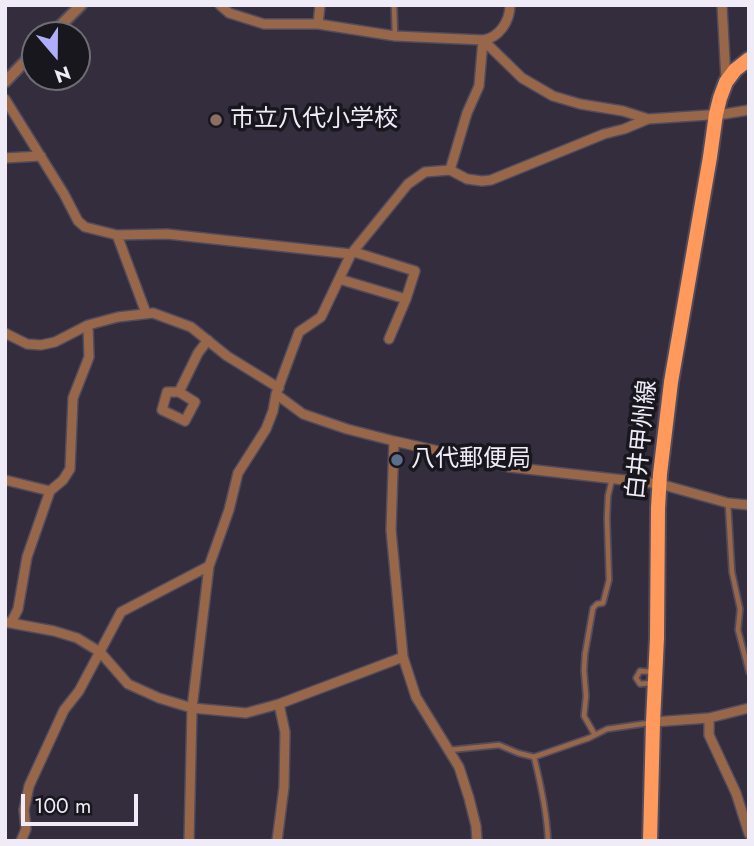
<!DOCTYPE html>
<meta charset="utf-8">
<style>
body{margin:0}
#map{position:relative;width:754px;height:846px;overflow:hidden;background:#332d3e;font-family:Jost,sans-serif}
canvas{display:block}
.frame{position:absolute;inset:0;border:7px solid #efebf7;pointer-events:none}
.north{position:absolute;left:21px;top:21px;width:70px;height:70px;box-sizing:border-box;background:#19171e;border:2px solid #6f6c75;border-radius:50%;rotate:160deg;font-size:19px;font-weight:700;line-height:28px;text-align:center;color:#efebf7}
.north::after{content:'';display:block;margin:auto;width:24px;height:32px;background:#aeaefb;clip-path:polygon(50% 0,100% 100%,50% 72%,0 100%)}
.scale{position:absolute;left:21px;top:794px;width:117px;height:32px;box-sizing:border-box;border:4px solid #efebf7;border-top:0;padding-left:9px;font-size:21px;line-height:24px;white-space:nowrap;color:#efebf7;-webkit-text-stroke:5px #19171e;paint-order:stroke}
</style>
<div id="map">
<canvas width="754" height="846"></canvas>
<div class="frame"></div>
<div class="north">N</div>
<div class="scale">100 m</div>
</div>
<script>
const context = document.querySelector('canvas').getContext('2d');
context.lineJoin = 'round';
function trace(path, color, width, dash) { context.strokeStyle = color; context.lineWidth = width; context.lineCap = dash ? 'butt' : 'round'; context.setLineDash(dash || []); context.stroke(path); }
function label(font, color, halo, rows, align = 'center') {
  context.font = font + ' Jost,"Noto Sans JP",sans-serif'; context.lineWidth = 7; context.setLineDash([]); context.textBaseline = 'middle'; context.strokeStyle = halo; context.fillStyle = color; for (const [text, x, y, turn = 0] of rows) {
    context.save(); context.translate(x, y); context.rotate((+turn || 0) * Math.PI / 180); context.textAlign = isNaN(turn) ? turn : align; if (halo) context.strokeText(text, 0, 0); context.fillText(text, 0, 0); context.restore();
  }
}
const service = new Path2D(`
 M394,5L395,36
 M728,504L732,572L740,609L738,630L749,672
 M651,683L640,684L636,678L640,671L652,672
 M595,735L584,716L586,696L584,670L585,654L593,608L597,604L603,603L609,580L607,518L608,496L612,479
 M449,750L499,745L518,753L534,757L589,738L607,729L649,723
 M534,757C541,785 547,812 548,841`);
const minor = new Path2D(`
 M220,5L229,13L264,24H318L395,36L483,40C499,38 510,21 510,5
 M722,5L726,80
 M318,24L320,5
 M483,40L522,78L553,96L580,104L623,111L648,119
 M5,99L64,194L78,221L85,227L117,235L167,234L351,254
 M5,158L41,156
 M450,170L467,113L479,86L483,40
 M117,235L146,313
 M354,252L415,271L406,299L389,339
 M339,279L406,299
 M5,333L27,344L41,345L55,342L88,325L118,317L153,313L191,327L227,356L279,388
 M179,392L195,402L185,421L162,410L167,392H179L198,353L208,340
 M276,394L303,414L347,429L394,441L509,467L660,484L728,503L749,505
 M394,441L391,530L403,657L416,697L459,767L469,798L476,826L477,841
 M5,480L50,491
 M5,622L54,631L77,638L100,652L128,684L159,698L192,708L246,713L279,704L403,657
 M11,623L18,609L27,557L50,491L63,480L70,469L73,398L89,357L88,325
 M709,718V735L736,793L749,834
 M653,722L709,718L749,708
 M21,841L26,829L24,810L29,786L64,710L79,691L121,612L209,566
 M189,841L192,708L209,566L229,510L238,473L266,429L273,411L276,394L299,332L321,317L351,254L408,184L425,172L450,170L467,179L482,181L491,180L604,134L624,129L648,119L724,114L749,110
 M277,841L284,787L285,732L279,704`);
const tertiary = new Path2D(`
 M51,35L81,5
 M5,82L35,51`);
const primary = new Path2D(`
 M650,841L653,722L657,638L658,508L660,474L671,382L710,157L716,114L720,98L726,82L735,70L749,59`);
trace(service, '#514b5c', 8);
trace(minor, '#514b5c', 12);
trace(tertiary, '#514b5c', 14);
trace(primary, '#514b5c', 18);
trace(service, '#98674a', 4.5);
trace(minor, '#98674a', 9);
trace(tertiary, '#98674a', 10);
trace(primary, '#ff9a5c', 14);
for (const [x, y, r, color] of [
 [216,120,7,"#8d6e63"],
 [397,460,7,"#5c6f8a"]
]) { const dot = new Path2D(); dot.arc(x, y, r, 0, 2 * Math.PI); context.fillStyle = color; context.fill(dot); trace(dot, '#19171e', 2.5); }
label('24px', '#efebf7', '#19171e', [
 ["市立八代小学校",230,120],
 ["八代郵便局",411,460]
], 'left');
label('24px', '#efebf7', '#19171e', [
 ["白井甲州線",643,440,-84]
]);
</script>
